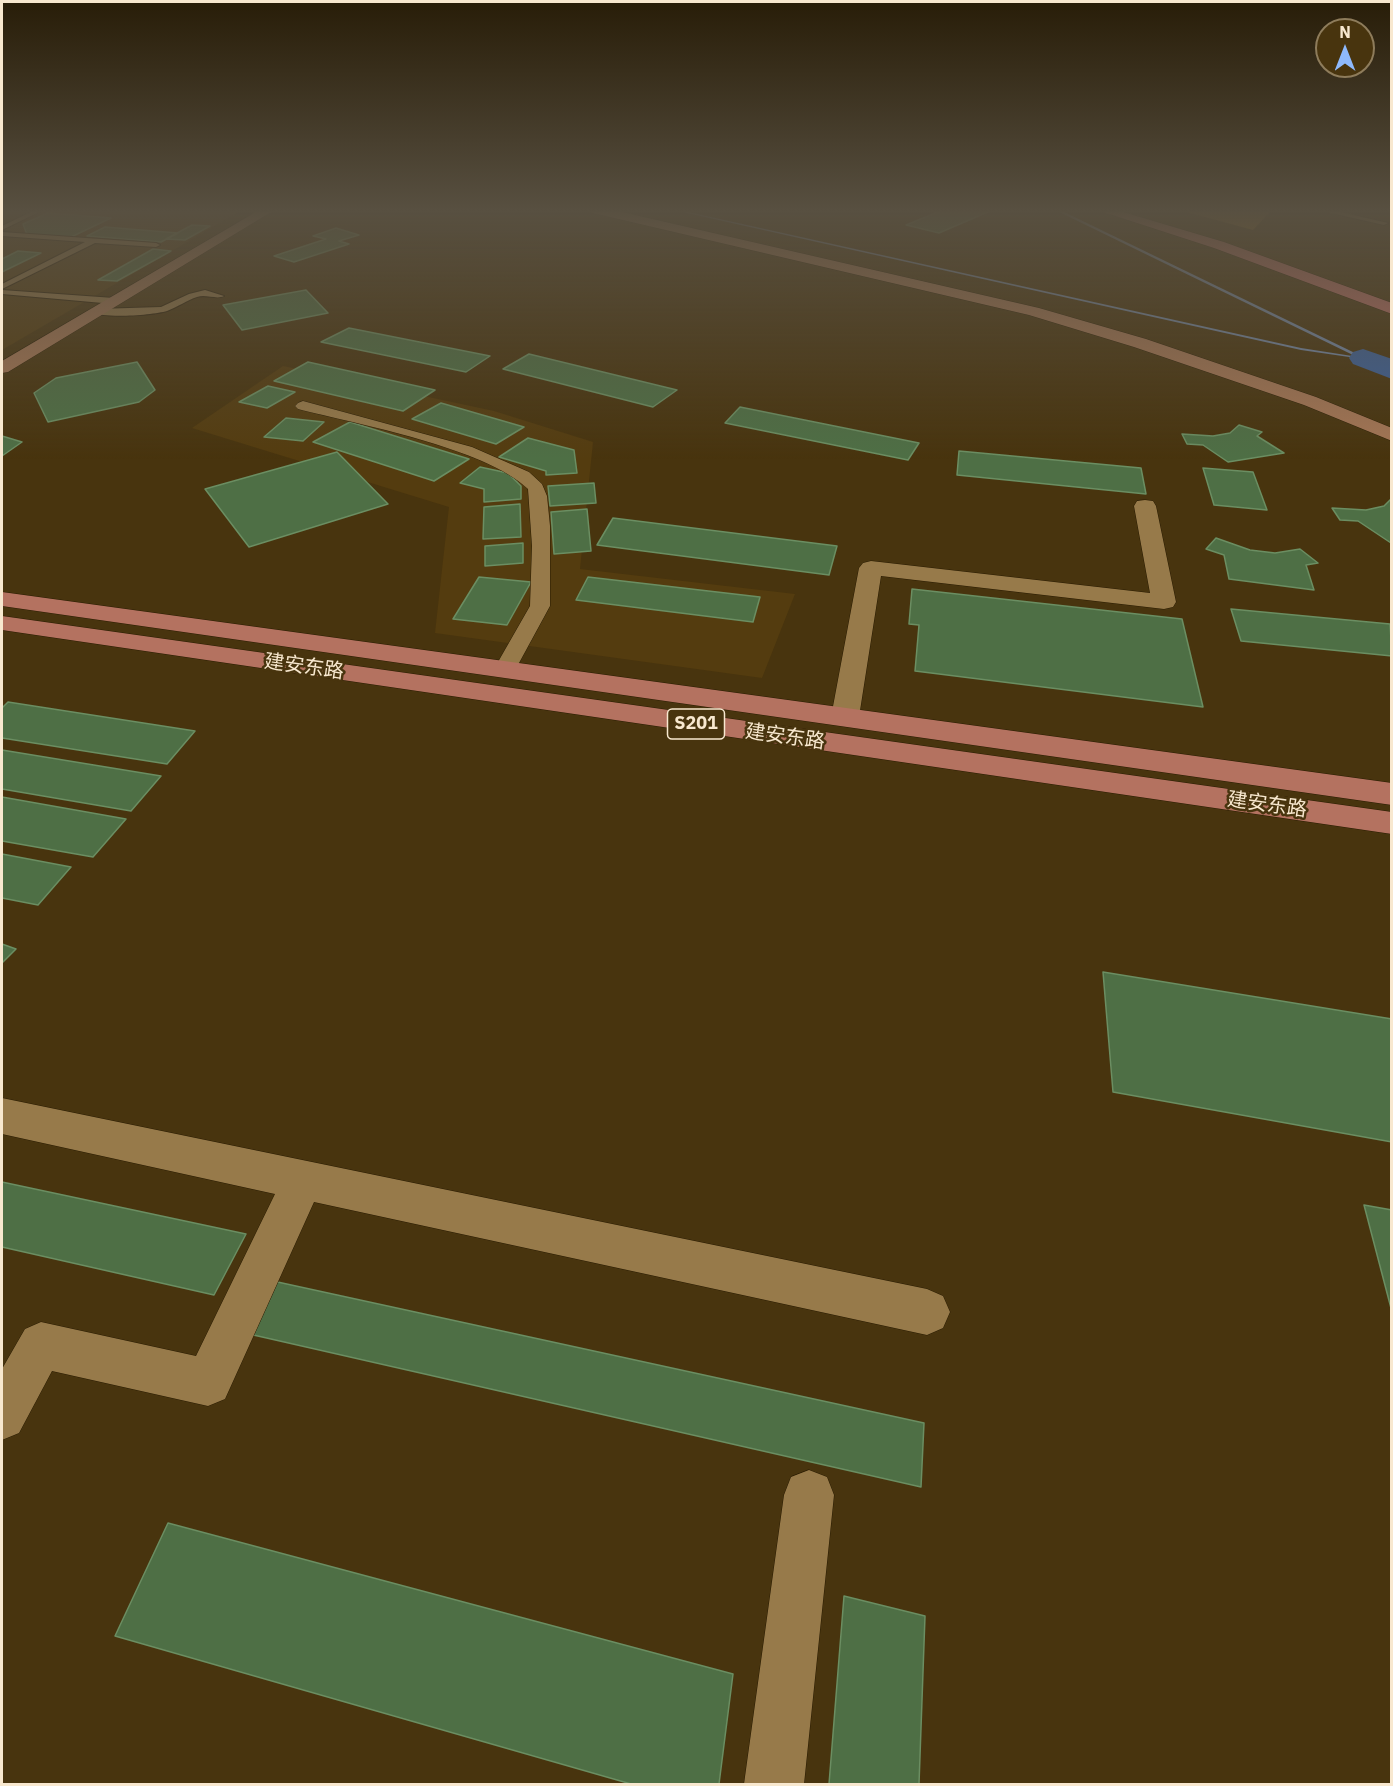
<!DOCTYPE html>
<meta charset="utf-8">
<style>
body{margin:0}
#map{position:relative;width:1393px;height:1786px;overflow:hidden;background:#48340e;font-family:"IBM Plex Sans",sans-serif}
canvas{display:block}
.frame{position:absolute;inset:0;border:3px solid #f8e8cf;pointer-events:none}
.north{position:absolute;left:1315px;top:18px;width:60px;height:60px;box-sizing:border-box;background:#48340e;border:2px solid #8e7c5b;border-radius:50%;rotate:0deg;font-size:16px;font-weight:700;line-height:24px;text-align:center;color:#f8e8cf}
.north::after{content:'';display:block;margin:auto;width:21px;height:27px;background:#8eb9fc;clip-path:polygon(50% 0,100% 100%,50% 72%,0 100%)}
</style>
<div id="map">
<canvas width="1393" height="1786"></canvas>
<div class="frame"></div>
<div class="north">N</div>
</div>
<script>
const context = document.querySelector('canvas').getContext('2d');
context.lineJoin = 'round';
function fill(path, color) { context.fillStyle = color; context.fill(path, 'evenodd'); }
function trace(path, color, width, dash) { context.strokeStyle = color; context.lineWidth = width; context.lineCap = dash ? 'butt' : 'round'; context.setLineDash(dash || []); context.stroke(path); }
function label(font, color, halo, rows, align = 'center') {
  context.font = font + ' "IBM Plex Sans","Noto Sans SC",sans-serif'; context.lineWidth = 5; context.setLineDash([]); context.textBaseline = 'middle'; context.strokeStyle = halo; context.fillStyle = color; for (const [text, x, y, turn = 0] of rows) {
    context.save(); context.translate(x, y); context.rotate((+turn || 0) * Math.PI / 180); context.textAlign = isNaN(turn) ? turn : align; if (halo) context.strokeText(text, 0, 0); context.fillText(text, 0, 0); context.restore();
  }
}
fill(new Path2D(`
 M2,209H244L2,350Z
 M283,366L494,411L593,442L580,569L795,594L762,678L435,633L449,507L192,428Z`), '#543c0f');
fill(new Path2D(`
 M1175,209H1273L1253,230Z`), '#916919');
fill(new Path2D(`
 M669,209H675L1301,348L1365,358L1363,359L1301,350Z
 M1053,209H1058L1357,354L1353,355Z`), '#7389ab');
fill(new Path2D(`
 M1363,349L1392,359V379L1353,364L1349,358L1353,352Z`), '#3a609b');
const building = new Path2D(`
 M945,209H995L939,233L906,225Z
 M48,213L111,218L69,238L27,235L23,224Z
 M192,225L210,226L185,240L166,239Z
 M105,227L178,233L161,242L87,236Z
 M336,228L359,235L339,241L349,244L294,262L274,256L326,239L313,236Z
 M153,249L171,251L117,281L98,280Z
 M18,251L41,253L2,272V259Z
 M306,290L328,313L242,330L223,305Z
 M349,328L490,356L466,372L321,342Z
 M529,354L677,390L653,407L503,369Z
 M137,362L155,390L139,402L48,422L34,393L56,378Z
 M308,362L435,390L403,411L274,381Z
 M268,386L295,392L267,408L239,402Z
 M441,403L524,427L496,444L412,419Z
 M740,407L919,443L908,460L725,423Z
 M286,418L324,422L303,441L264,437Z
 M350,422L469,459L434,481L313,442Z
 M1239,425L1262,432L1257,436L1284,453L1228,462L1203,445L1187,444L1182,434L1213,436L1230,433Z
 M2,436L22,442L2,456Z
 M528,438L574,450L577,473L546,475V471L499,457Z
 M959,451L1141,468L1146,494L957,475Z
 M337,452L388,504L249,547L205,489Z
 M480,467L508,473L521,486V499L484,502V489L460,483Z
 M1203,468L1253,472L1267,510L1214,505Z
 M594,483L596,503L550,506L548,486Z
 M1392,498L1391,543L1358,521L1340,520L1332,508L1366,510L1384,506Z
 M520,504L521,537L483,539L484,507Z
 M587,509L591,551L554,554L551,512Z
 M613,518L837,546L829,575L597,545Z
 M1216,538L1250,550L1275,553L1300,549L1318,563L1306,565L1314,590L1229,579L1224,555L1206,549Z
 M523,543V563L485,566V546Z
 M479,577L531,582L507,625L453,619Z
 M588,577L760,597L753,622L576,600Z
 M912,589L1182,619L1203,707L915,671L919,625L909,624Z
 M1231,609L1390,624L1392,656L1241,641Z
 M8,702L195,731L167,764L2,738V708Z
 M2,750L161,776L131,811L2,789Z
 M2,797L126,819L93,857L2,841Z
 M2,854L71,867L38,905L2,898Z
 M2,944L16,949L2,963Z
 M1103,972L1392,1019V1142L1113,1092Z
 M2,1182L246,1234L214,1295L2,1247Z
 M1364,1205L1392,1210V1312Z
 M273,1281L924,1423L921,1487L249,1334Z
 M168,1523L733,1674L719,1784H631L115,1636Z
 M844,1596L925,1616L919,1784H829Z`);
fill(building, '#4e6f45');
trace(building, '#6b8e62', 1.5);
const service = new Path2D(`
 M37,209L43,210L2,230V226Z
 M1314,209H1327L1388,223L1384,225Z
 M2,232L156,243L160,245L156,247L95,243L2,289V284L85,242L2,236Z
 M2,290L114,298L118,301L114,304L2,294Z
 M205,290L224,296C217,300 206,294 197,297C187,300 178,307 167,311C153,315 104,319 93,312L97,309L161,307L189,294Z`);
const pedestrian = new Path2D(`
 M303,401L472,447L529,472L542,484L547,496L550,526V606L513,674H497L494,669L530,606L532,546L528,489C486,448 357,424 298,409L295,406L298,403Z`);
const minor = new Path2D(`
 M1145,500L1153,501L1156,506L1176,602L1173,607L1164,609L881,576L859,717L855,723L845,726L835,723L831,717L859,568L863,563L871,561L1150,593L1134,506L1137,501Z
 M2,1098L927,1289L943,1296L950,1312L943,1328L927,1335L314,1202L225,1399L208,1406L52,1371L19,1433L2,1440V1369L25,1329L41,1322L196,1356L275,1194L2,1134Z
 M809,1470L827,1477L834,1495L804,1784H744L784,1495L791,1477Z`);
const secondary = new Path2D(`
 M261,209H276L8,372L2,373V361Z
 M587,209H609L1039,308L1146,339L1316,397L1392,428V441L1304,405L1134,347L1029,315L593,213Z`);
const primary = new Path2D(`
 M2,592L1392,783V805L2,606Z
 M2,616L1392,812V834L2,630Z`);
const trunk = new Path2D(`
 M1094,209H1113L1224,242L1392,303V314L1214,248Z`);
trace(service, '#2a1c03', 2);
trace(pedestrian, '#2a1c03', 1);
trace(minor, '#2a1c03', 1);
trace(secondary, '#2a1c03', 1);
trace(primary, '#2a1c03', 1);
trace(trunk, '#2a1c03', 1);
fill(service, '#977a4a');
fill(pedestrian, '#977a4a');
fill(minor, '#977a4a');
fill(secondary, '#a57655');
fill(primary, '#b47260');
fill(trunk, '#be6f67');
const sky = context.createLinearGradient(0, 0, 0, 459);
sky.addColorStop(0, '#281d08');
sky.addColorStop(0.46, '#585041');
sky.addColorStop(1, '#58504100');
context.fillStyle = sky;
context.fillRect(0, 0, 1393, 459);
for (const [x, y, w] of [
 [696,724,57]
]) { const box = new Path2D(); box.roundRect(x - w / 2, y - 15, w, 30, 4.5); context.fillStyle = '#48340e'; context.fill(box); trace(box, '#f8e8cf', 1.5); }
label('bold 18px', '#f8e8cf', null, [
 ["S201",696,724]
]);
label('20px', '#f8e8cf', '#48340e', [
 ["建安东路",304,667,8],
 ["建安东路",785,737,8],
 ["建安东路",1267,805,8]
]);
</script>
